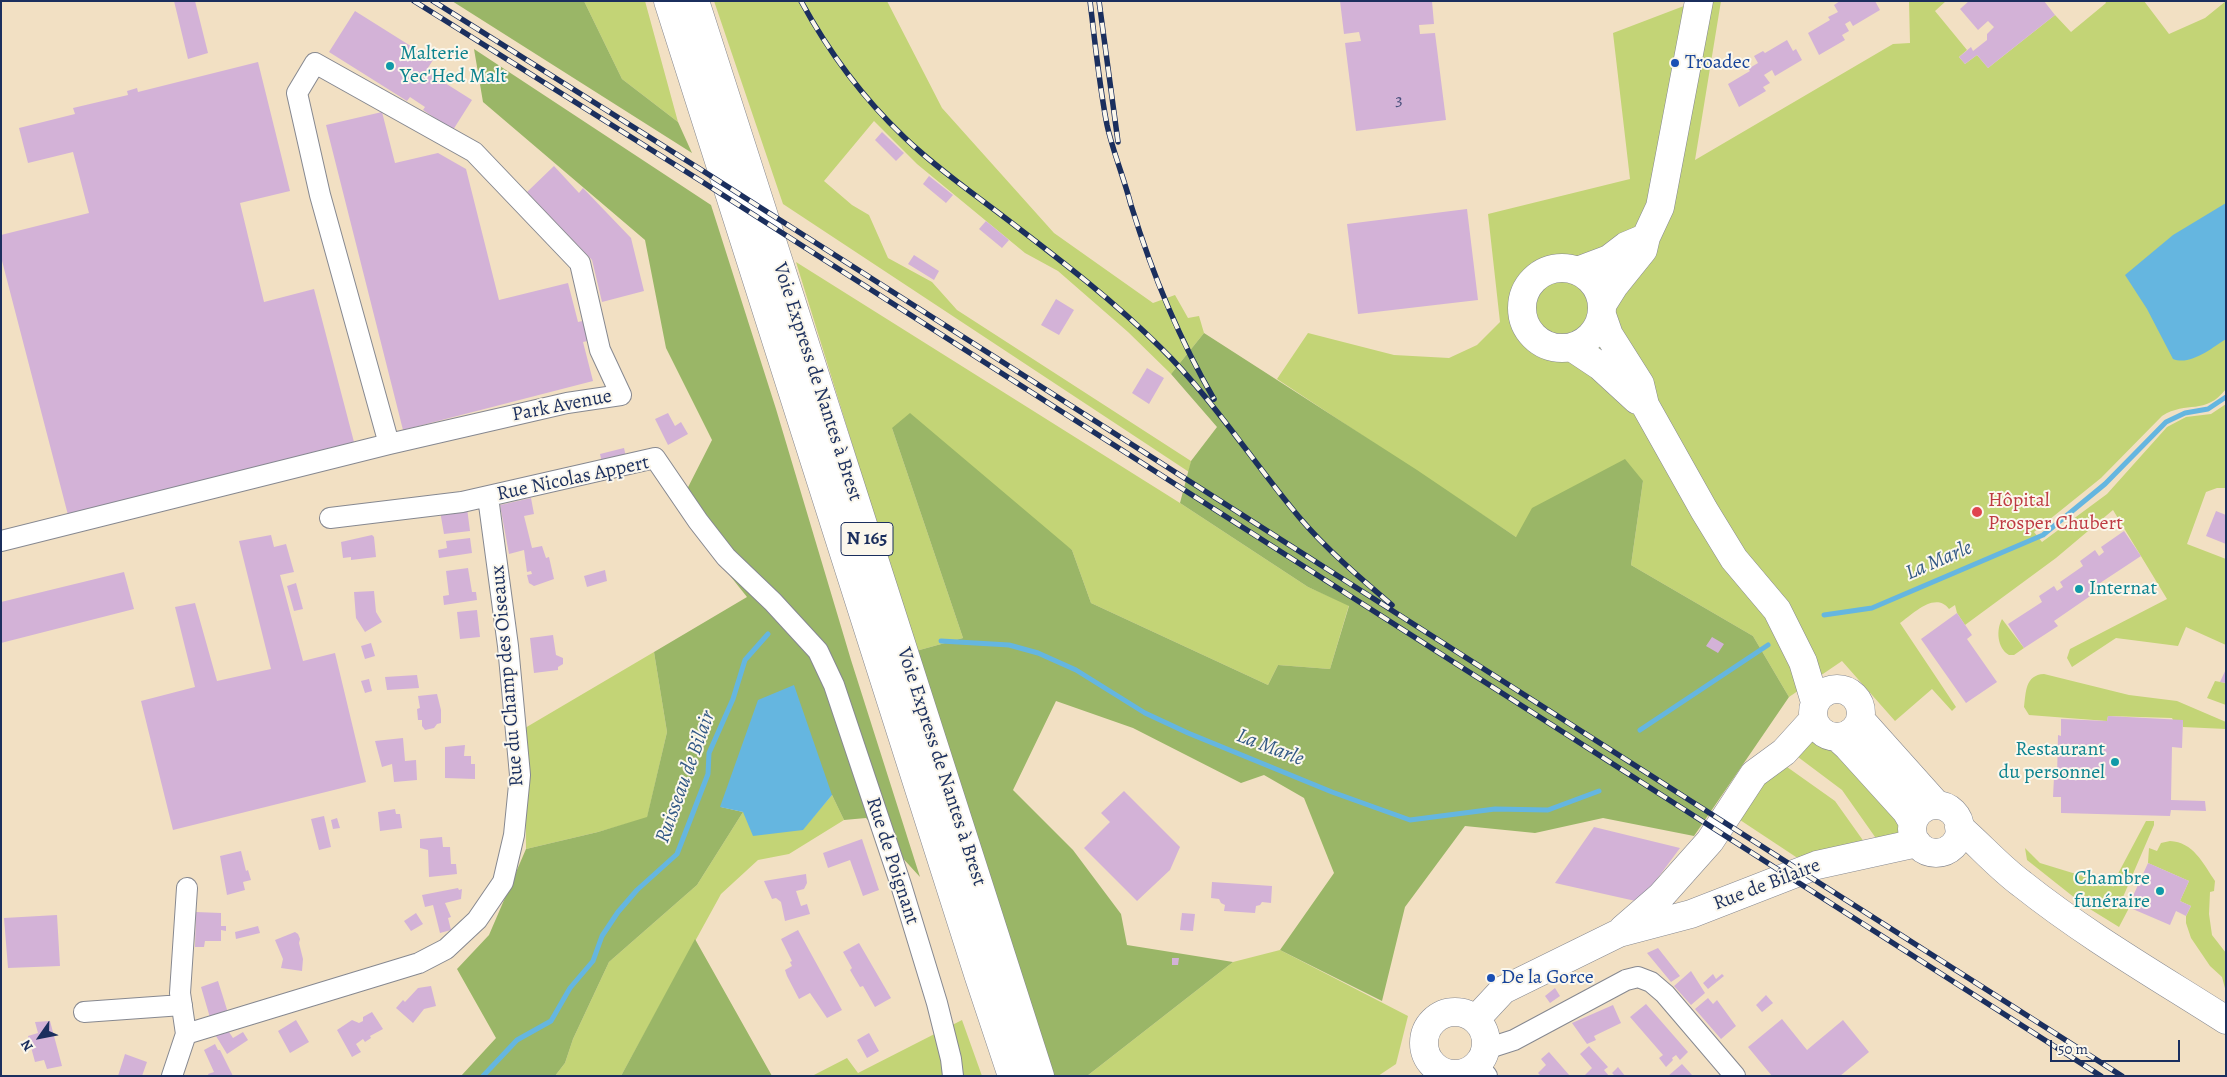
<!DOCTYPE html>
<meta charset="utf-8">
<style>
body{margin:0}
#map{position:relative;width:2227px;height:1077px;overflow:hidden;background:#f2e0c3;font-family:Alegreya,serif}
canvas{display:block}
.frame{position:absolute;inset:0;border:2px solid #1b2f5e;pointer-events:none}
.north{position:absolute;left:15px;top:1012px;width:50px;height:50px;-webkit-text-stroke:4px #fbf7ec;paint-order:stroke;rotate:237deg;font-size:14px;font-weight:700;line-height:20px;text-align:center;color:#1b2f5e}
.north::after{content:'';display:block;margin:auto;width:18px;height:22px;background:#1b2f5e;clip-path:polygon(50% 0,100% 100%,50% 72%,0 100%)}
.scale{position:absolute;left:2050px;top:1040px;width:130px;height:22px;box-sizing:border-box;border:2px solid #1b2f5e;border-top:0;padding-left:6px;font-size:15px;line-height:18px;white-space:nowrap;color:#1b2f5e;-webkit-text-stroke:4px #fbf7ec;paint-order:stroke}
</style>
<div id="map">
<canvas width="2227" height="1077"></canvas>
<div class="frame"></div>
<div class="north">N</div>
<div class="scale">50 m</div>
</div>
<script>
const context = document.querySelector('canvas').getContext('2d');
context.lineJoin = 'round';
function fill(path, color) { context.fillStyle = color; context.fill(path, 'evenodd'); }
function trace(path, color, width, dash) { context.strokeStyle = color; context.lineWidth = width; context.lineCap = dash ? 'butt' : 'round'; context.setLineDash(dash || []); context.stroke(path); }
function label(font, color, halo, rows, align = 'center') {
  context.font = font + ' Alegreya,serif'; context.lineWidth = 4; context.setLineDash([]); context.textBaseline = 'middle'; context.strokeStyle = halo; context.fillStyle = color; for (const [text, x, y, turn = 0] of rows) {
    context.save(); context.translate(x, y); context.rotate((+turn || 0) * Math.PI / 180); context.textAlign = isNaN(turn) ? turn : align; if (halo) context.strokeText(text, 0, 0); context.fillText(text, 0, 0); context.restore();
  }
}
fill(new Path2D(`
 M584,1H645L678,122L622,79Z
 M714,1H887L942,108L1054,233L1153,303L1175,295L1188,318L1199,316L1204,333L1171,374L1128,332L1058,271L1025,253L917,164L874,121L824,181L852,205L869,215L888,258L932,282L957,310L1191,461L1189,472L783,204Z
 M1697,1H1721L1695,160L1893,44L1910,43L1909,1H1946L1935,11L1967,50L1959,57L1965,64L1977,55L1988,68L2055,15L2071,32L2106,3L2105,1H2144L2169,34L2205,18L2226,1V389C2205,416 2187,400 2162,416L2101,478L2034,532L2042,542L2107,494L2167,427L2186,417L2211,414L2226,404V488H2217L2206,492L2187,544L2226,559V645L2186,627L2178,646L2116,638L2072,667L2067,658L2070,649L2167,599L2113,510L2056,558L1965,625L1957,613L1955,605L1949,609C1935,591 1913,614 1900,623L1956,707L1952,711L1932,689L1895,721L1842,661L1789,697L1753,636L1631,565L1643,481L1516,537L1277,379L1308,333L1394,355L1449,358L1477,345L1500,322L1488,214L1630,179L1613,33Z
 M796,262L1180,503L1308,587L1349,605L1330,669L1278,665L1268,685L1091,603L1072,550L892,428L963,638L916,651Z
 M2002,619L2024,648L2014,655H2009C1997,648 1996,630 2002,619Z
 M654,652L667,732L647,818L598,832L526,849L525,728Z
 M2044,674L2129,695L2177,701L2226,722V729L2183,727V720H2173L2172,718L2108,716L2107,721L2029,715L2024,707C2026,692 2025,675 2044,674Z
 M2215,681L2226,683V705L2207,698Z
 M1809,733L1815,741L1840,751L1900,821L1904,840L1880,844L1842,790L1794,754Z
 M1780,762L1835,801L1867,846L1816,858L1796,857L1734,816Z
 M832,795L844,820L789,854L758,860L721,894L621,1076H555L565,1063L573,1039L609,962L697,885L743,812L802,830Z
 M2146,821H2154V825L2120,904L2129,908L2119,927L2085,906L2027,860L2025,848L2040,863L2112,885Z
 M2170,841C2193,842 2203,863 2215,881L2214,891L2210,892L2209,914L2212,935L2226,953V992L2222,977L2210,966L2191,938L2186,923V916L2191,906L2180,901L2189,881L2148,863L2149,848L2157,851L2161,843Z
 M1280,950L1408,1016L1396,1064L1378,1076H1087L1233,962Z
 M962,1020L982,1076H812L847,1058L858,1073Z`), '#c3d476');
fill(new Path2D(`
 M452,1H584L622,79L678,122L692,153Z
 M474,49L711,205L776,409L851,660L920,877L866,818L844,820L832,795L721,807L743,812L697,885L609,962L573,1039L565,1063L555,1076H461L496,1038L457,969L489,935L526,849L598,832L647,817L667,732L654,652L747,597L677,509L712,440L666,348L645,240L483,102Z
 M1204,333L1417,470L1516,537L1532,508L1625,459L1643,481L1631,565L1753,636L1789,697L1694,836L1603,818L1535,833L1465,826L1405,907L1382,1001L1280,950L1334,873L1304,798L1264,775L1241,783L1133,728L1056,701L1013,790L1073,850L1121,914L1127,945L1233,962L1087,1076H1053L916,651L963,638L892,428L910,413L1072,550L1091,603L1268,685L1278,665L1330,669L1349,606L1308,587L1180,503L1191,461L1217,427L1171,374Z
 M695,939L772,1076H621Z`), '#9ab667');
fill(new Path2D(`
 M2226,203V339C2212,348 2190,366 2173,359L2147,309L2125,275L2173,235Z
 M794,685L832,795L803,830L753,836L743,812L720,807L758,700Z`), '#65b6e0');
trace(new Path2D(`
 M1824,615L1872,608L2043,535L2105,484L2166,422L2185,413L2208,409L2226,397
 M941,641L1009,645L1038,653L1076,670L1145,713L1188,733L1332,792L1410,820L1495,809L1548,810L1599,791
 M1640,730L1768,645
 M483,1076L517,1040L551,1021L570,988L593,961L602,936L618,912L637,890L677,854L708,774L709,753L733,699L745,660L768,634`), '#65b6e0', 5);
fill(new Path2D(`
 M174,1H195L208,53L188,59Z
 M1340,1H1432L1434,24L1419,25L1420,34L1435,33L1446,120L1356,131L1345,43L1361,41L1359,32L1344,34Z
 M1840,1H1875L1880,10L1853,26L1850,21L1845,24L1849,31L1842,35L1845,40L1819,55L1808,33L1830,20L1828,17L1838,12L1834,5Z
 M1969,1H2044L2055,15L1988,68L1977,55L1965,64L1959,57L1971,47L1973,51L1987,40V34L1994,27L1988,21L1978,30L1960,9Z
 M355,11L433,60L426,71L472,100L453,130L423,110L425,107L410,97L407,101L329,52Z
 M1787,40L1793,51L1796,49L1802,60L1775,76L1772,70L1764,75L1770,83L1763,87L1766,91L1739,107L1728,84L1750,71L1748,69L1758,63L1754,56L1763,51L1765,53Z
 M258,62L290,191L240,203L264,302L314,289L354,442L68,515L1,257V235L89,213L73,152L28,163L19,128L75,114L73,108L128,95L127,91L137,88L138,92Z
 M382,112L395,163L438,153L466,169L499,300L568,283L578,322L587,320L592,340L583,342L593,381L403,430L326,125Z
 M882,132L904,153L896,161L875,140Z
 M554,166L579,193L583,188L631,238L644,291L602,302L592,260L527,192Z
 M929,176L953,195L946,203L923,184Z
 M1467,209L1478,300L1358,314L1347,224Z
 M986,221L1009,240L1002,248L979,229Z
 M914,255L939,271L934,280L908,264Z
 M1056,299L1074,310L1059,335L1041,325Z
 M1147,368L1164,378L1149,404L1132,393Z
 M668,413L675,426L681,422L688,434L668,445L655,419Z
 M624,448L626,457L602,463L600,454Z
 M531,498L534,514L524,516L532,548L542,546L546,558L549,557L554,579L534,586L529,583L527,575L532,574L531,571L527,572L524,550L509,554L500,505Z
 M467,508L470,531L444,534L440,511Z
 M2216,511L2226,515V544L2206,536Z
 M2124,531L2141,556L2097,585L2099,590L2054,621L2058,626L2024,648L2008,624L2042,602L2039,596L2054,586L2057,591L2063,587L2060,582L2083,566L2080,561L2095,550L2099,556L2104,552L2101,547Z
 M271,535L274,547L286,544L294,572L280,575L303,661L335,653L366,782L173,830L141,701L195,687L175,607L195,603L217,681L271,669L239,541Z
 M372,535L374,537L376,557L351,560V557L343,558L341,542Z
 M470,538L472,553L439,558L438,550L447,548L446,541Z
 M468,568L472,592H476L477,600L444,605L443,596L449,595L446,571Z
 M605,570L607,581L587,587L584,576Z
 M124,572L134,609L1,643V602Z
 M296,583L303,609L294,611L287,586Z
 M374,591L376,612L382,622L365,632L356,618L354,592Z
 M477,610L480,637L460,639L457,612Z
 M1957,613L1972,635L1967,639L1997,682L1966,703L1921,639Z
 M553,635L556,655L563,658V664L558,667V670L534,673L530,638Z
 M1712,637L1724,644L1718,653L1706,646Z
 M371,643L375,656L365,659L361,646Z
 M2226,669V683L2220,682Z
 M417,675L419,688L387,690L385,677Z
 M369,679L372,691L365,693L361,681Z
 M437,694L441,710V723L437,724L434,728L425,730L422,726V720H418L417,709L420,708L418,696Z
 M2108,716L2183,720L2182,748L2172,747L2171,800L2205,801L2206,811L2171,810L2170,816L2061,813V797H2053L2054,777H2057L2058,735L2061,736V719L2107,721Z
 M403,738L405,761L416,760L417,780L394,782L392,764L382,767L375,741Z
 M465,745L464,756H471V764H475V779L445,778V747Z
 M1124,791L1180,847L1170,870L1137,901L1084,848L1110,822L1101,813Z
 M395,809L396,814H400L402,828L380,831L378,812Z
 M324,816L331,847L319,850L311,819Z
 M337,818L340,828L333,829L331,820Z
 M1594,827L1680,848L1640,902L1555,883Z
 M442,837L443,847H450L451,864H456L457,874L429,877L428,850L420,848V839Z
 M862,839L879,890L863,896L850,860L828,868L823,853Z
 M241,851L246,871L248,870L251,880L243,882L245,890L227,895L220,856Z
 M2148,863L2189,881L2180,901L2191,906L2186,916L2176,911L2170,925L2128,907Z
 M806,874L807,883L804,889L796,891L801,906L807,904L810,914L785,921L781,902L776,898L772,899L764,881Z
 M1212,882L1272,886L1271,903L1262,902L1260,905L1256,906L1255,913L1224,911L1225,905L1221,903L1219,899L1211,898Z
 M458,888L459,890L462,889L461,899L445,903L451,917L448,918L451,930L440,933L433,905L425,907L422,895Z
 M196,912L221,913V926H226V931L221,930V941H205L204,947H195Z
 M416,913L423,924L411,931L404,921Z
 M1182,913L1195,914L1193,931L1180,930Z
 M57,915L60,966L8,968L4,918Z
 M258,926L260,933L236,939L235,932Z
 M798,930L842,1010L827,1018L810,993L799,999L787,976L785,970L792,966L790,962L792,961L781,939Z
 M295,932L298,934L300,939L299,943L303,959L302,971L281,968L283,959L275,940Z
 M859,943L891,998L875,1007L863,986L860,987L850,970L852,968L843,952Z
 M1658,948L1680,976L1671,982L1647,953Z
 M1172,958H1179L1178,965H1172Z
 M1691,971L1705,993L1691,1005L1674,986Z
 M1713,974L1716,979L1722,974L1724,976L1708,989L1703,983Z
 M218,981L229,1016L211,1021L201,987Z
 M431,986L436,1006L424,1009L413,1023L396,1008L403,1000L405,1002L418,988Z
 M1555,988L1560,996L1550,1003L1545,996Z
 M1766,995L1773,1003L1762,1012L1756,1005Z
 M1708,998L1713,1004L1717,1000L1736,1026L1721,1039L1695,1009Z
 M1646,1004L1688,1052L1680,1060L1676,1055L1672,1058L1673,1060L1666,1067L1659,1058L1663,1055L1630,1017Z
 M1613,1005L1621,1023L1594,1036L1596,1040L1587,1044L1572,1023Z
 M372,1012L383,1029L370,1036L371,1038L365,1042L363,1039L356,1044L361,1052L352,1057L337,1030L352,1020L359,1023L363,1021V1017Z
 M1782,1019L1807,1050L1843,1020L1869,1052L1840,1076H1772L1748,1047Z
 M296,1020L309,1042L290,1053L278,1031Z
 M50,1021L62,1066L47,1069L44,1060L35,1062L28,1036L38,1033L35,1022Z
 M227,1029L233,1038L243,1032L248,1040L227,1054L216,1036Z
 M869,1033L879,1051L867,1058L857,1040Z
 M215,1044L218,1050H220L233,1076H209L208,1074L214,1072L204,1050Z
 M1589,1046L1608,1067L1604,1070L1609,1076H1584L1592,1068L1580,1054Z
 M1549,1052L1570,1076H1541L1538,1073L1546,1065L1541,1059Z
 M125,1054L147,1062L142,1076H118Z
 M1682,1064L1692,1075L1690,1076H1668Z
 M1618,1067L1625,1076H1615L1612,1073Z`), '#d3b2d7');
const street = new Path2D(`
 M330,518L462,502L655,458L698,521L726,557L773,602L818,651L834,685L901,885L937,1003L951,1059L953,1076
 M1,541L389,444L567,403L621,395L600,350L580,263L474,152L315,63L297,93L320,195L389,444
 M84,1012L182,1005
 M186,1034L180,993L187,888
 M1486,1049L1514,1040L1626,980L1638,977L1651,982L1665,994L1735,1076
 M1478,1065L1487,1076
 M172,1076L186,1034L419,963L446,949L477,920L503,882L514,835L520,775L508,646L488,497
 M1448,1076V1073`);
const secondary = new Path2D(`
 M1522 308a40 40 0 1 1 80 0a40 40 0 1 1-80 0Z
 M1577,271L1609,259L1626,246L1645,238
 M1602,305L1614,286L1643,250L1646,237L1660,207L1699,1
 M1602,315L1609,335L1640,384L1645,405L1704,510L1734,559L1777,610L1803,662L1815,702
 M1573,348L1600,366L1637,400
 M1813 713a24 24 0 1 1 48 0a24 24 0 1 1-48 0Z
 M1860,719L1937,805
 M1837,737L1848,747L1906,811L1913,823
 M1912 829a24 24 0 1 1 48 0a24 24 0 1 1-48 0Z
 M1959,827C1981,846 1999,867 2022,884C2086,935 2157,976 2226,1020
 M1623,929L1661,896L1710,841L1754,774L1784,752L1813,720
 M1424 1043a31 31 0 1 1 62 0a31 31 0 1 1-62 0Z
 M1476,1019L1503,990L1619,933L1691,914L1817,865L1917,843`);
const highway = new Path2D(`
 M668,1L979,977L1012,1076
 M695,1L1040,1076`);
trace(street, '#868890', 22);
trace(secondary, '#868890', 29);
trace(highway, '#868890', 29);
trace(street, '#fff', 20);
trace(secondary, '#fff', 28);
trace(highway, '#fff', 28);
const rail = new Path2D(`
 M414,1L701,181L2101,1076
 M433,1L700,169L2122,1076
 M801,1C828,51 862,97 904,137C933,165 967,189 1000,214C1055,256 1112,299 1161,348C1213,399 1252,461 1299,517C1326,549 1359,577 1392,605
 M1090,1C1095,42 1099,84 1107,125C1113,152 1124,178 1131,205C1152,273 1178,337 1214,399
 M1099,1L1118,142`);
trace(rail, '#1b2f5e', 5.5);
trace(rail, '#fbf7ec', 4, [11]);
for (const [x, y, r, color] of [
 [1675,63,5,"#1a4fb4"],
 [390,66,5,"#0f9aa8"],
 [1977,512,6,"#e0444e"],
 [2079,589,5,"#0f9aa8"],
 [2115,762,5,"#0f9aa8"],
 [2160,891,5,"#0f9aa8"],
 [1491,978,5,"#1a4fb4"]
]) { const dot = new Path2D(); dot.arc(x, y, r, 0, 2 * Math.PI); context.fillStyle = color; context.fill(dot); trace(dot, '#fbf7ec', 2); }
label('18px', '#49507c', null, [
 ["3",1399,101]
]);
for (const [x, y, w] of [
 [867,539,52]
]) { const box = new Path2D(); box.roundRect(x - w / 2, y - 16.5, w, 33, 4); context.fillStyle = '#fbf7ec'; context.fill(box); trace(box, '#1b2f5e', 1); }
label('bold 19px', '#1b2f5e', null, [
 ["N 165",867,539]
]);
label('20px', '#0d838f', '#fbf7ec', [
 ["Malterie",400,54],
 ["Yec'Hed Malt",400,77],
 ["Internat",2089,589],
 ["Restaurant",2105,750,"right"],
 ["du personnel",2105,773,"right"],
 ["Chambre",2150,879,"right"],
 ["funéraire",2150,902,"right"]
], 'left');
label('20px', '#164399', '#fbf7ec', [
 ["Troadec",1685,63],
 ["De la Gorce",1501,978]
], 'left');
label('20px', '#1b2f5e', '#fbf7ec', [
 ["Voie Express de Nantes à Brest",817,382,72],
 ["Park Avenue",562,406,-11],
 ["Rue Nicolas Appert",573,479,-12],
 ["Rue du Champ des Oiseaux",508,676,-95],
 ["Voie Express de Nantes à Brest",941,767,72],
 ["Rue de Poignant",892,861,72],
 ["Rue de Bilaire",1767,885,-21]
]);
label('20px', '#be3a42', '#fbf7ec', [
 ["Hôpital",1988,501],
 ["Prosper Chubert",1988,524]
], 'left');
label('italic 21px', '#315885', '#fbf7ec', [
 ["La Marle",1939,561,-23],
 ["La Marle",1270,748,21],
 ["Ruisseau de Bilair",686,777,-70]
]);
</script>
